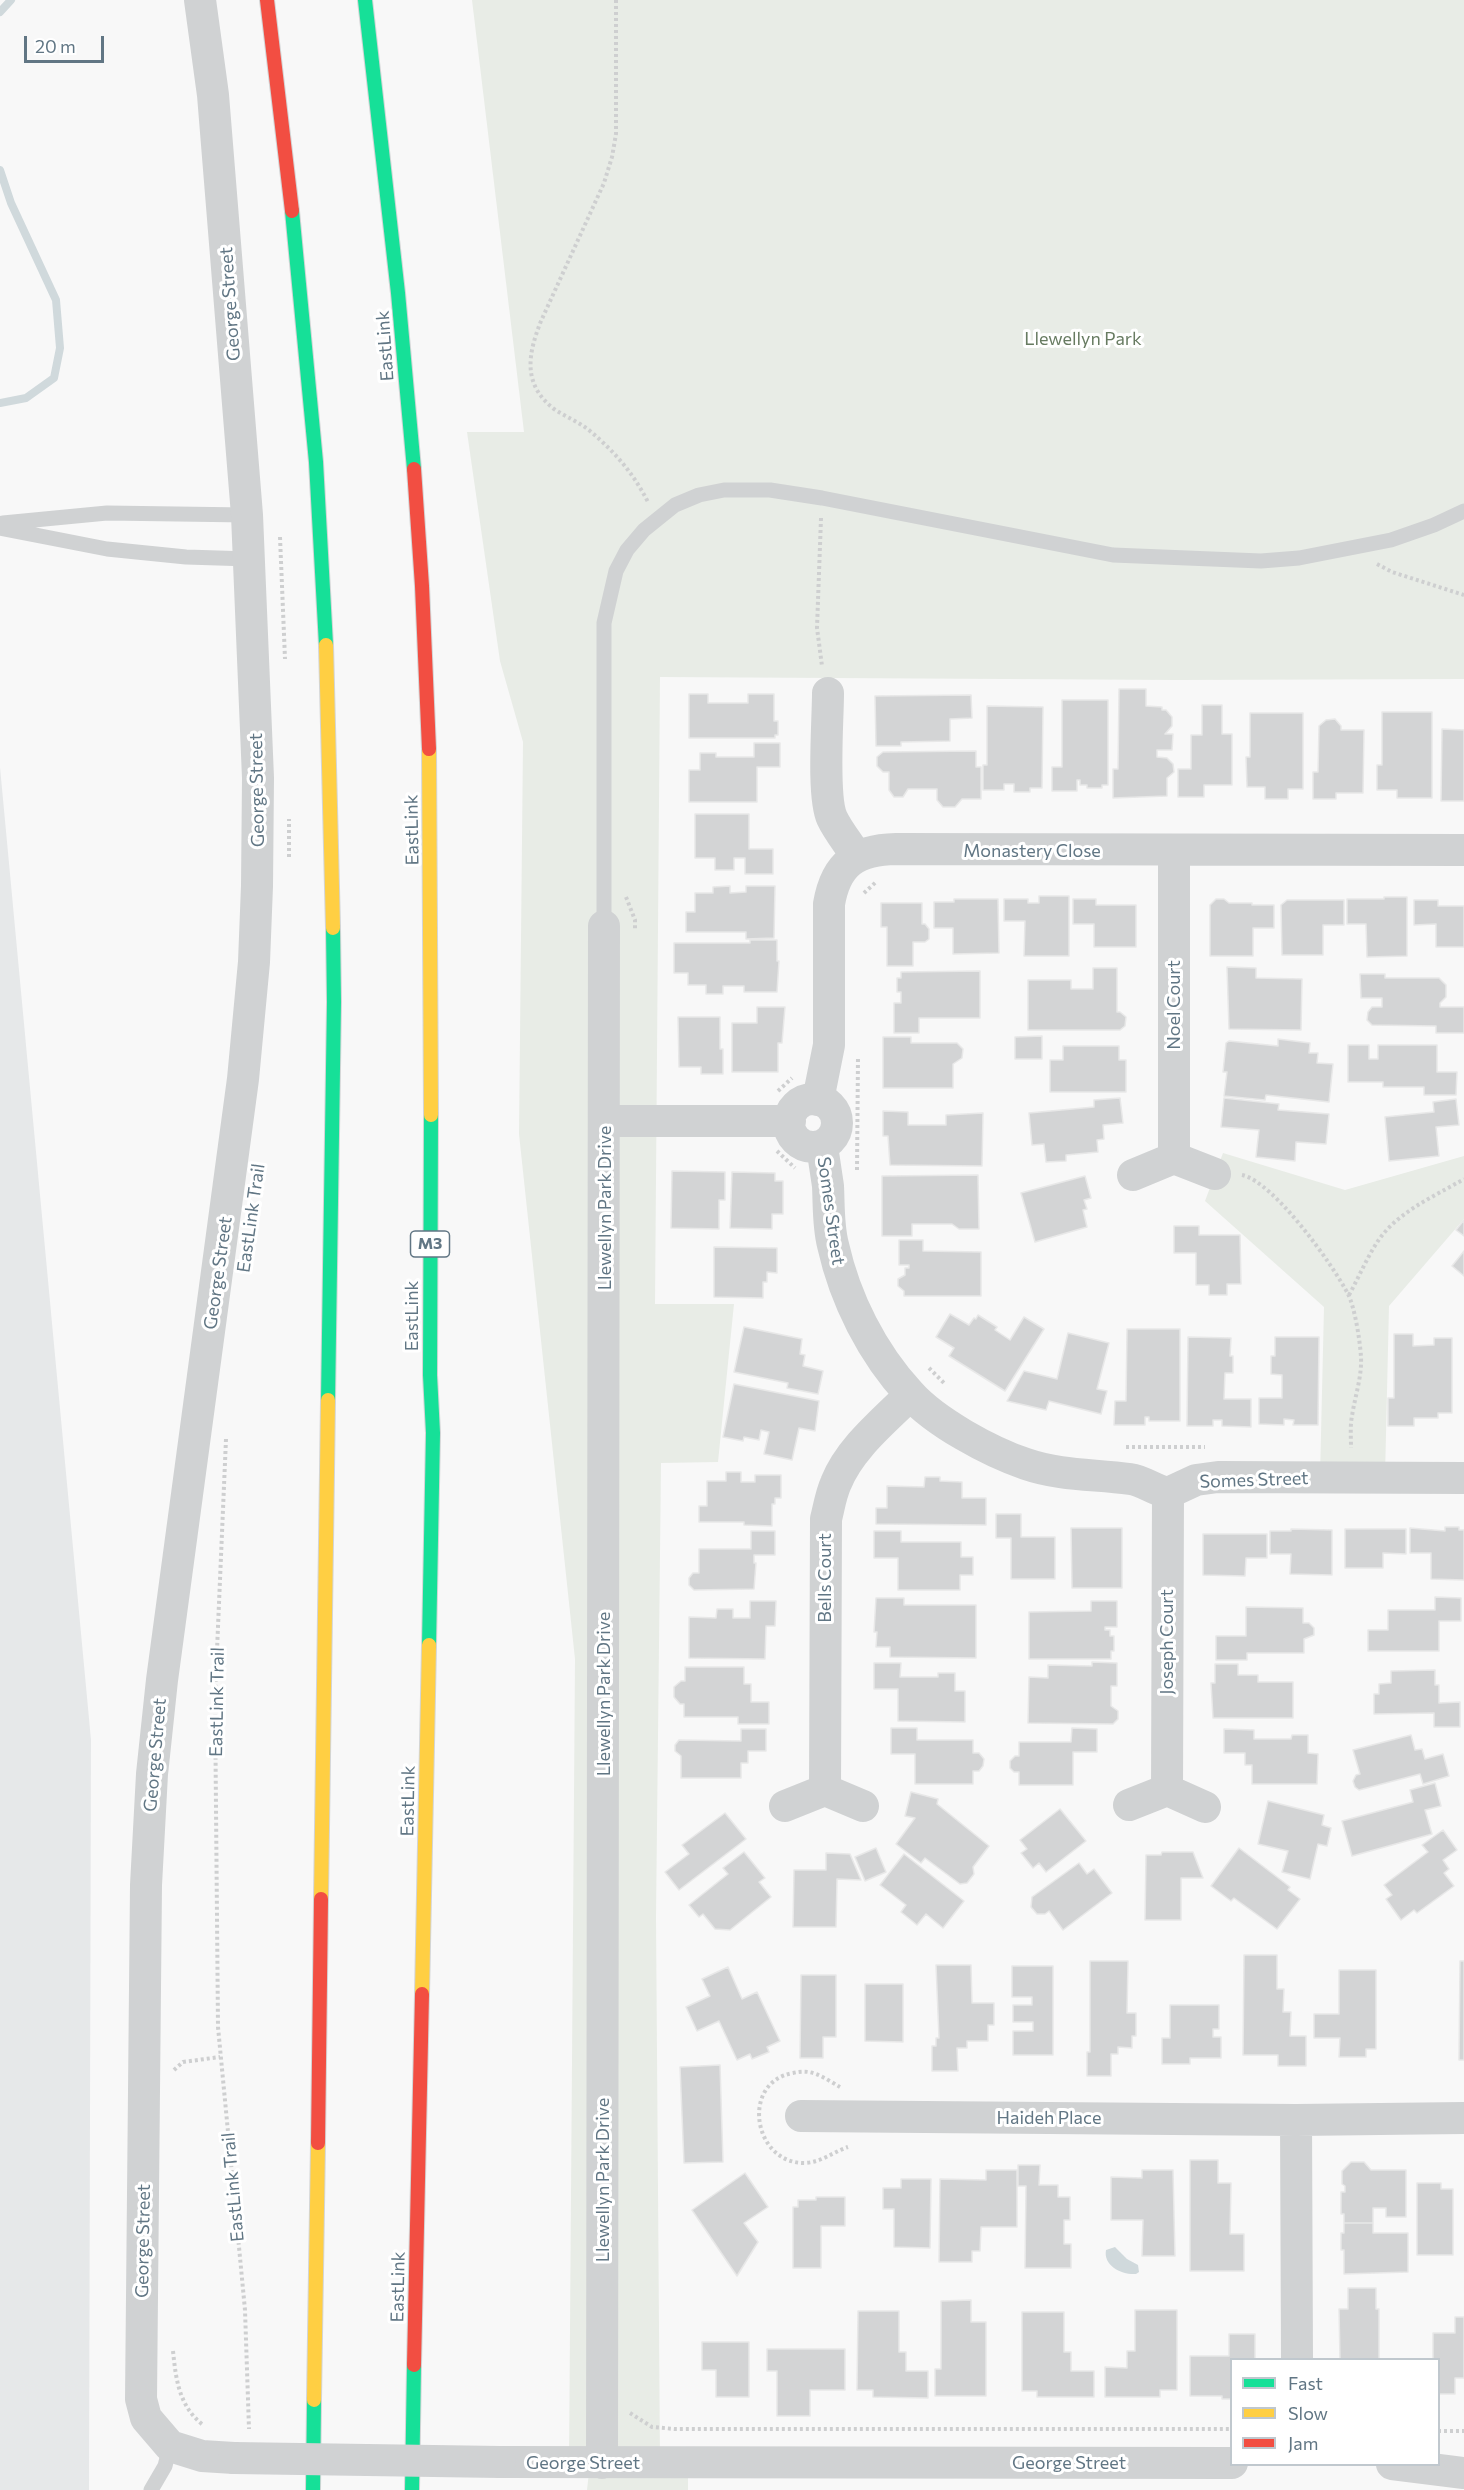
<!DOCTYPE html>
<style>
body{margin:0}
#map{position:relative;width:1464px;height:2490px;overflow:hidden;background:#f8f8f8;font-family:Commissioner,sans-serif}
canvas{display:block}
.legend{position:absolute;left:1230px;top:2358px;width:210px;height:108px;box-sizing:border-box;background:#fff;border:2px solid #c0c8ce;margin:0;padding:8px 10px;list-style:none;font-size:18px;color:#617684}
.legend li{display:flex;align-items:center;gap:12px;height:30px}
.legend b{width:30px;border:2px solid #c0c8ce}
.scale{position:absolute;left:24px;top:36px;width:80px;height:27px;box-sizing:border-box;border:3px solid #617684;border-top:0;padding-left:8px;font-size:18px;line-height:21px;white-space:nowrap;color:#617684;-webkit-text-stroke:4px #fff;paint-order:stroke}
</style>
<div id="map">
<canvas width="1464" height="2490"></canvas>
<ul class="legend">
<li><b style="height:8px;background:#16e098"></b>Fast</li>
<li><b style="height:8px;background:#ffcf43"></b>Slow</li>
<li><b style="height:8px;background:#f24e42"></b>Jam</li>
</ul>
<div class="scale">20 m</div>
</div>
<script>
const context = document.querySelector('canvas').getContext('2d');
context.lineJoin = 'round';
function fill(path, color) { context.fillStyle = color; context.fill(path, 'evenodd'); }
function trace(path, color, width, dash) { context.strokeStyle = color; context.lineWidth = width; context.lineCap = dash ? 'butt' : 'round'; context.setLineDash(dash || []); context.stroke(path); }
function label(font, color, halo, rows, align = 'center') {
  context.font = font + ' Commissioner,sans-serif'; context.lineWidth = 6; context.setLineDash([]); context.textBaseline = 'middle'; context.strokeStyle = halo; context.fillStyle = color; for (const [text, x, y, turn = 0] of rows) {
    context.save(); context.translate(x, y); context.rotate((+turn || 0) * Math.PI / 180); context.textAlign = isNaN(turn) ? turn : align; if (halo) context.strokeText(text, 0, 0); context.fillText(text, 0, 0); context.restore();
  }
}
fill(new Path2D(`
 M0,767L91,1740L89,2490H0Z`), '#e6e8e9');
fill(new Path2D(`
 M472,0H1464V679L1177,680L660,677L655,1304H734L718,1462L661,1463L656,1917L660,2463H688V2490H587L590,2463H569L575,1659L519,1134L523,742L500,661L467,432H524Z
 M1223,1153L1345,1190L1464,1156V1219L1389,1306L1385,1477H1320L1324,1307L1205,1201Z`), '#e8ece6');
fill(new Path2D(`
 M1115,2247L1127,2259L1138,2265L1139,2272L1136,2274C1122,2275 1103,2266 1106,2250Z`), '#d0d9dc');
trace(new Path2D(`
 M0,12L11,0
 M0,170L11,203L56,300L60,348L54,378L26,398L0,403`), '#d0d9dc', 8);
const building = new Path2D(`
 M1119,689H1146V706L1162,707V710H1166L1172,717V726L1165,734H1173L1172,750H1157V757L1167,758L1173,764L1174,772L1167,778V796L1113,798V769H1118Z
 M689,694H708V703H748V694H774V721H778V735H775V738H689Z
 M971,695L972,718L950,719V741L901,742V746H876L875,696Z
 M1062,700H1108V785H1102V788H1087V785H1080V780H1077V791H1052V767H1062Z
 M1202,705H1222V734H1232V785H1204V797H1178V769H1191V735H1202Z
 M987,706L1043,707L1042,788H1030V792H1014V784H1004V790H983V765H987Z
 M1382,712H1432V798H1397V790H1377V765H1382Z
 M1250,713H1303V789H1288V799H1265V787H1247L1246,757H1250Z
 M1335,719L1341,726V730H1364L1363,793H1336V799H1313V772H1318L1319,726L1326,720Z
 M1442,729L1464,730V801H1441Z
 M754,743H780V767H757V802H689V770H700V753H716V757H754Z
 M976,751V767H981V799H962L955,807H943L937,800V789H908L903,797H894L889,790V772H883L877,766V757L883,752Z
 M695,814H749V849H773V874H745V858H734V870H715V858H695Z
 M730,886V893L746,892V886H775L774,938L746,939V932H686V912H695V893H713V887Z
 M1039,896H1069V956H1024L1025,921H1004V899H1028V903H1039Z
 M1384,897H1407V956L1367,957L1366,924H1347V899H1384Z
 M954,899H998L999,953L953,954V928H934V902H954Z
 M1073,899H1096V905H1136V947H1094V924H1073Z
 M1216,899H1224L1229,903H1252V905H1274V928H1253V956H1210V905Z
 M1287,900H1344V925H1323V955H1282L1281,905Z
 M1414,900H1438V906H1464V947H1436V924L1414,925Z
 M881,903H922V924H925L929,929V939L925,942H913V966H887V927H881Z
 M750,940H777V961H779L777,992H744V986H723V994H706V985H688V973H674V943H750Z
 M1227,967L1256,968V978L1302,979L1301,1030L1229,1029Z
 M1093,968H1117V1012H1120L1126,1017L1125,1026L1120,1030H1028V980H1071V989H1093Z
 M980,971V1018H919V1033H894V1003H901V992H897V978H901V972Z
 M1360,974H1385V978H1439L1446,985V997L1440,1003V1007H1464V1033H1436V1026L1372,1025L1367,1020L1368,1012L1372,1007H1382V998H1361Z
 M757,1007H785L782,1043H778V1072H732V1023H757Z
 M678,1017H720V1049H723V1074H701V1067H679Z
 M1042,1036V1059H1015V1037Z
 M883,1037H911V1043H957L963,1049L962,1058L953,1064V1088H883Z
 M1278,1039L1310,1043L1309,1053H1318L1317,1063L1333,1064L1329,1102L1266,1095L1265,1100L1224,1096L1227,1072H1223L1226,1043L1229,1041L1278,1046Z
 M1348,1045H1369V1059H1378V1045H1437V1072H1457L1456,1095H1424V1087H1383V1082H1348Z
 M1063,1046H1119V1060H1126V1092H1050V1060H1063Z
 M1120,1098L1123,1123L1103,1125L1104,1139L1097,1140L1098,1152L1066,1155V1161L1046,1162L1044,1144L1032,1145L1029,1113L1094,1107V1100Z
 M1224,1098L1279,1104L1278,1110L1329,1114L1326,1144L1296,1142L1295,1161L1256,1157L1259,1130L1221,1127Z
 M1456,1099L1459,1125L1436,1127L1439,1156L1389,1161L1385,1117L1434,1112L1433,1102Z
 M883,1111L908,1112V1125H946V1115L983,1113L982,1166L890,1165L888,1136H883Z
 M672,1171L725,1172V1200H719V1229L671,1228Z
 M732,1172L775,1173V1181H783V1214H772V1229L730,1228Z
 M978,1175L979,1229H959L952,1224H912V1236H882V1176Z
 M1085,1176L1091,1198L1084,1200L1087,1209L1083,1210L1087,1227L1035,1242L1021,1193Z
 M1464,1220V1236L1456,1230Z
 M1174,1226H1199V1235H1240L1241,1284H1227V1295H1209V1285H1196V1253H1174Z
 M899,1240H923V1251L981,1252V1296H904V1291L898,1286V1279L905,1275V1268H909V1265H899Z
 M714,1247L777,1248V1273L767,1272V1282H763V1298L714,1297Z
 M1464,1251V1276L1452,1266Z
 M950,1314L969,1325L974,1318L976,1319L978,1315L997,1327L995,1330L1010,1340L1024,1317L1044,1329L1005,1391L949,1356L954,1348L936,1337Z
 M744,1327L802,1339L800,1354L805,1355L803,1366L823,1371L818,1394L787,1388L788,1383L734,1372Z
 M1127,1329H1180V1421H1149V1417H1145V1425H1114L1115,1401H1126Z
 M1068,1333L1109,1343L1097,1389L1107,1391L1101,1414L1049,1401L1046,1410L1007,1401L1024,1371L1057,1379Z
 M1394,1334H1413V1346L1434,1345V1338H1452V1413H1438V1418H1414V1426H1388V1398H1394Z
 M1188,1337L1231,1338L1230,1356H1233V1373H1225L1224,1399H1251V1427L1222,1426V1420H1213V1426H1187Z
 M1275,1337H1319L1318,1425H1293L1294,1420L1284,1419V1425L1259,1424V1398H1282V1375L1271,1374V1356H1275Z
 M734,1384L819,1401L815,1431L799,1428L792,1460L764,1454L769,1432L761,1430L759,1440L744,1437L743,1441L723,1437Z
 M726,1472H741V1482H755V1475H781V1498H775V1504H772V1526L744,1525V1522H699V1506H707V1481H726Z
 M925,1477H940V1481L962,1482V1498H986V1525L876,1524V1508H887V1486L924,1487Z
 M996,1514H1021V1537H1055V1579H1011V1538H996Z
 M1445,1527H1459V1530H1464V1580L1431,1579V1553H1410V1528L1445,1531Z
 M1071,1528H1122V1588H1072Z
 M1291,1529L1332,1530V1575L1290,1574L1291,1554H1270V1531H1291Z
 M1345,1529H1406V1554L1383,1553V1568H1345Z
 M751,1531H775V1555H754V1563H756L754,1589L694,1590L689,1585V1578L693,1573H699V1549H751Z
 M874,1531H901V1542H961V1557H973V1575H960V1590H898V1558H874Z
 M1203,1534H1267V1558H1246L1245,1576L1203,1575Z
 M1435,1597L1461,1598V1621H1439V1651H1368V1630H1388V1610H1435Z
 M876,1598H904V1605H976V1658L890,1657V1647H876L877,1632H874Z
 M750,1601H776L775,1626H766L765,1659L689,1658V1617L716,1618L717,1609H733V1618H750Z
 M1091,1601H1117V1627H1105V1630H1110V1636H1114V1651H1111V1659H1029V1612L1091,1611Z
 M1246,1607L1303,1608V1623H1309L1314,1628V1635L1304,1639V1653H1247V1660H1216V1636H1246Z
 M1092,1662L1117,1663V1686H1111V1706L1118,1711V1719L1113,1724L1028,1723L1029,1677L1048,1678V1665L1092,1666Z
 M874,1663H901L900,1677H938V1673H955V1691H965V1722L898,1721V1689H874Z
 M1215,1664H1238V1675H1258V1682H1293V1718H1213L1211,1683H1215Z
 M685,1667H744V1684H751V1702H769V1724H738V1717H684V1704H680L674,1697V1687L681,1681H685Z
 M1435,1670V1685H1439V1703L1460,1702V1727H1434V1713L1374,1714V1694H1379V1684L1391,1683V1671Z
 M891,1728H917V1740H973V1753H979L984,1759L983,1766L979,1771H973V1784H915V1754H891Z
 M1072,1728L1097,1729V1752H1073V1785H1019V1772H1014L1010,1768V1761L1015,1756H1019V1742H1071Z
 M741,1729H766V1751H748V1763H741V1778H681V1756L675,1751V1745L679,1740L741,1741Z
 M1224,1729L1254,1730V1739H1291L1292,1735H1308V1753L1318,1754L1317,1784H1252V1765H1245V1753H1224Z
 M1411,1735L1415,1750L1422,1749L1425,1759L1443,1754L1449,1776L1423,1784L1420,1774L1359,1790L1355,1787L1353,1781L1356,1775L1360,1774L1353,1750Z
 M1435,1783L1441,1806L1425,1810L1432,1834L1352,1856L1342,1821L1413,1802L1410,1790Z
 M911,1792L938,1799L937,1804L989,1846L973,1867L974,1874L967,1883L960,1884L925,1858L921,1863L896,1844L915,1818L905,1816Z
 M1268,1801L1324,1815L1322,1825L1331,1828L1327,1846L1318,1844L1310,1879L1282,1872L1288,1851L1258,1844Z
 M1060,1809L1086,1841L1046,1872L1039,1863L1033,1868L1021,1853L1027,1849L1020,1840Z
 M725,1813L746,1839L679,1890L665,1872L689,1854L682,1845Z
 M1443,1830L1457,1850L1443,1860L1449,1869L1444,1873L1454,1886L1417,1913L1414,1910L1401,1920L1386,1899L1392,1895L1384,1885L1428,1852L1422,1845Z
 M876,1848L886,1872L865,1881L855,1857Z
 M1239,1848L1290,1887L1288,1890L1300,1899L1277,1929L1234,1898L1231,1901L1211,1886Z
 M744,1852L765,1878L759,1882L771,1897L730,1930L715,1929L703,1914L699,1917L689,1905L728,1874L723,1868Z
 M1162,1852H1193L1203,1878H1181V1920H1145L1146,1855H1161Z
 M826,1853L850,1854L861,1880L837,1879L836,1927H793L794,1870H826Z
 M904,1854L964,1901L943,1928L926,1914L917,1925L901,1912L906,1905L880,1885Z
 M1079,1863L1087,1874L1094,1869L1112,1893L1063,1930L1049,1911L1045,1914H1037L1031,1907L1032,1897Z
 M1244,1955H1277V1989H1284L1283,2012H1291L1290,2036H1306V2066H1278V2055H1243Z
 M1090,1961H1128L1127,2013H1136V2036H1132V2048L1118,2047V2054H1111V2076H1087V2052H1090Z
 M1460,1961H1464V2060H1459Z
 M936,1965H971L972,2003H994V2025H988V2041H967V2048H957L958,2071H932V2046H936V2038H939Z
 M1012,1966H1053V2055H1013V2031H1033V2022H1013V2005H1032V1997H1012Z
 M728,1967L742,1999L757,1992L780,2041L767,2047L769,2052L752,2059L750,2054L737,2060L719,2021L697,2031L686,2007L710,1996L702,1979Z
 M1339,1970H1376V2049H1366V2057H1339L1340,2038H1314V2014H1339Z
 M801,1975H836V2037H823V2058H800Z
 M865,1984H903V2042L865,2041Z
 M1170,2005H1219V2029H1213V2037H1221V2058H1190V2064H1162V2038H1170Z
 M720,2065L723,2162L684,2163L680,2067Z
 M1190,2160H1218V2183H1231L1230,2234H1244V2271H1190Z
 M1351,2162H1364L1371,2170H1406V2217H1386V2208H1373V2223H1344V2214H1341V2192H1345V2186L1342,2184V2171Z
 M1018,2165H1040L1039,2185H1058V2197H1070V2220H1064V2244H1071V2268H1025L1026,2186H1018Z
 M986,2170H1017V2227H981L980,2251H972V2262H939L940,2179L986,2180Z
 M1142,2170H1173L1175,2256H1142L1143,2220H1111V2177L1142,2178Z
 M745,2173L768,2207L744,2223L758,2242L737,2276L692,2210Z
 M901,2179H931L930,2248L894,2247V2209H883V2188H901Z
 M1417,2183H1441V2189H1453V2255H1417Z
 M816,2197H845V2226H821V2268H793V2207H798V2200H816Z
 M1344,2223H1373V2233H1408V2272L1344,2274V2250H1341V2233H1344Z
 M1348,2288H1376V2309H1379V2360H1340L1339,2309H1348Z
 M971,2300V2322H986V2396H935V2369H941V2301Z
 M1135,2310H1177V2390H1160V2397H1105V2367L1127,2368V2351H1135Z
 M858,2311H899V2352H906V2371H928V2398L873,2397V2390H857Z
 M1022,2312H1064V2352H1071V2371H1094V2397H1037V2391H1022Z
 M1455,2317H1464V2378H1455V2394H1438V2360H1433V2333H1455Z
 M1229,2334H1255V2360H1232V2399H1222V2396H1190V2356H1229Z
 M702,2342H749V2397H716V2370H702Z
 M767,2349H845V2390H810V2416H777V2371H767Z`);
fill(building, '#d3d4d5');
trace(building, '#e8e8e8', 1.5);
const fast = new Path2D(`
 M365,0L398,293L414,469
 M292,211L316,462L326,645
 M328,1400L334,1002L333,928
 M429,1645L433,1433L430,1375L431,1115
 M313,2490L314,2400
 M412,2490L414,2365`);
const slow = new Path2D(`
 M326,645L333,928
 M429,749L431,1115
 M321,1899L328,1400
 M422,1994L429,1645
 M314,2400L318,2143`);
const jam = new Path2D(`
 M267,0L292,211
 M414,469L422,586L429,749
 M318,2143L321,1899
 M414,2365L422,1994`);
trace(fast, '#d3d5d6', 16);
trace(slow, '#d3d5d6', 16);
trace(jam, '#d3d5d6', 16);
trace(new Path2D(`
 M616,0V134L612,157L604,183L541,321C528,354 522,384 554,409C566,417 579,422 590,431C616,453 633,473 648,502
 M821,518L817,628L822,666
 M280,537L285,659
 M1377,564L1392,572L1464,595
 M289,857V819
 M864,893L876,882
 M626,897L635,920V930
 M778,1091L792,1078
 M777,1151L795,1168
 M857,1170L858,1057
 M1242,1175C1274,1182 1333,1265 1348,1294C1355,1308 1360,1341 1361,1357C1362,1377 1355,1396 1352,1416C1350,1426 1351,1437 1351,1448
 M1349,1295C1359,1277 1368,1255 1380,1238C1401,1210 1435,1196 1464,1179
 M929,1368L945,1384
 M226,1439L215,1697L218,2027L245,2310L249,2429
 M1126,1447H1205
 M174,2070L183,2062L220,2057
 M840,2087C833,2083 824,2077 816,2074C808,2071 801,2071 793,2073C740,2082 753,2164 805,2163C822,2162 833,2152 848,2147
 M173,2351C176,2380 179,2406 203,2425
 M630,2413L652,2427L675,2429H1232
 M1438,2431H1464`), '#cecfd0', 4, [3, 3]);
trace(new Path2D(`
 M3,523L107,513L247,515
 M0,528L107,549L186,557L250,559
 M604,926V623L616,571L627,550L644,530L675,505L699,495L724,490H770L822,498L1113,555L1261,561L1299,558L1391,540L1434,525L1464,511
 M151,2490L165,2466L170,2446`), '#d0d2d3', 15);
trace(new Path2D(`
 M200,0L213,95L247,515L258,778L257,886L254,962L243,1079L162,1680L152,1774L146,1885L141,2399L146,2418L170,2446L202,2456L234,2458
 M828,693C828,721 822,796 832,818C838,831 849,844 857,857
 M1174,851V1158
 M789 1123a24 24 0 1 1 48 0a24 24 0 1 1-48 0Z
 M818,1100L829,1045V904C836,863 856,850 896,849L1464,850
 M605,1121H790
 M822,1146C824,1159 826,1173 828,1186C829,1206 828,1226 833,1245C845,1299 872,1353 910,1394C935,1422 990,1452 1026,1464C1061,1476 1094,1474 1130,1479C1144,1481 1154,1490 1168,1493L1196,1480L1218,1477L1464,1478
 M1133,1175L1174,1158L1215,1174
 M825,1790L826,1519C829,1507 831,1494 836,1483C850,1448 884,1421 910,1395
 M1167,1790L1168,1493
 M1129,1805L1167,1790L1205,1807
 M785,1806L825,1790L863,1806
 M801,2116L1296,2120L1464,2118
 M1296,2120L1297,2360
 M500,2462L1232,2463
 M602,2463L604,926
 M1392,2464L1464,2473`), '#d0d2d3', 32);
trace(fast, '#16e098', 14);
trace(slow, '#ffcf43', 14);
trace(jam, '#f24e42', 14);
trace(new Path2D(`
 M234,2458L500,2462`), '#d0d2d3', 32);
for (const [x, y, w] of [
 [430,1244,39]
]) { const box = new Path2D(); box.roundRect(x - w / 2, y - 13, w, 26, 4.5); context.fillStyle = '#fff'; context.fill(box); trace(box, '#617684', 1.5); }
label('bold 16px', '#617684', null, [
 ["M3",430,1244]
]);
label('18px', '#617684', '#fff', [
 ["George Street",230,304,-94],
 ["EastLink",385,346,-94],
 ["George Street",257,790,-91],
 ["EastLink",412,830,-91],
 ["Monastery Close",1032,851],
 ["Noel Court",1174,1005,-90],
 ["Llewellyn Park Drive",605,1208,-90],
 ["Somes Street",831,1211,82],
 ["EastLink Trail",251,1218,-82],
 ["George Street",218,1273,-82],
 ["EastLink",412,1316,-90],
 ["Somes Street",1254,1480,-2],
 ["Bells Court",825,1578,-90],
 ["Joseph Court",1167,1642,-90],
 ["Llewellyn Park Drive",604,1694,-90],
 ["EastLink Trail",217,1702,-89],
 ["George Street",155,1755,-85],
 ["EastLink",408,1801,-89],
 ["Haideh Place",1049,2118],
 ["Llewellyn Park Drive",603,2180,-90],
 ["EastLink Trail",233,2187,-95],
 ["George Street",143,2241,-89],
 ["EastLink",398,2287,-89],
 ["George Street",583,2463],
 ["George Street",1069,2463]
]);
label('18px', '#677b61', '#fff', [
 ["Llewellyn Park",1083,339]
]);
</script>
